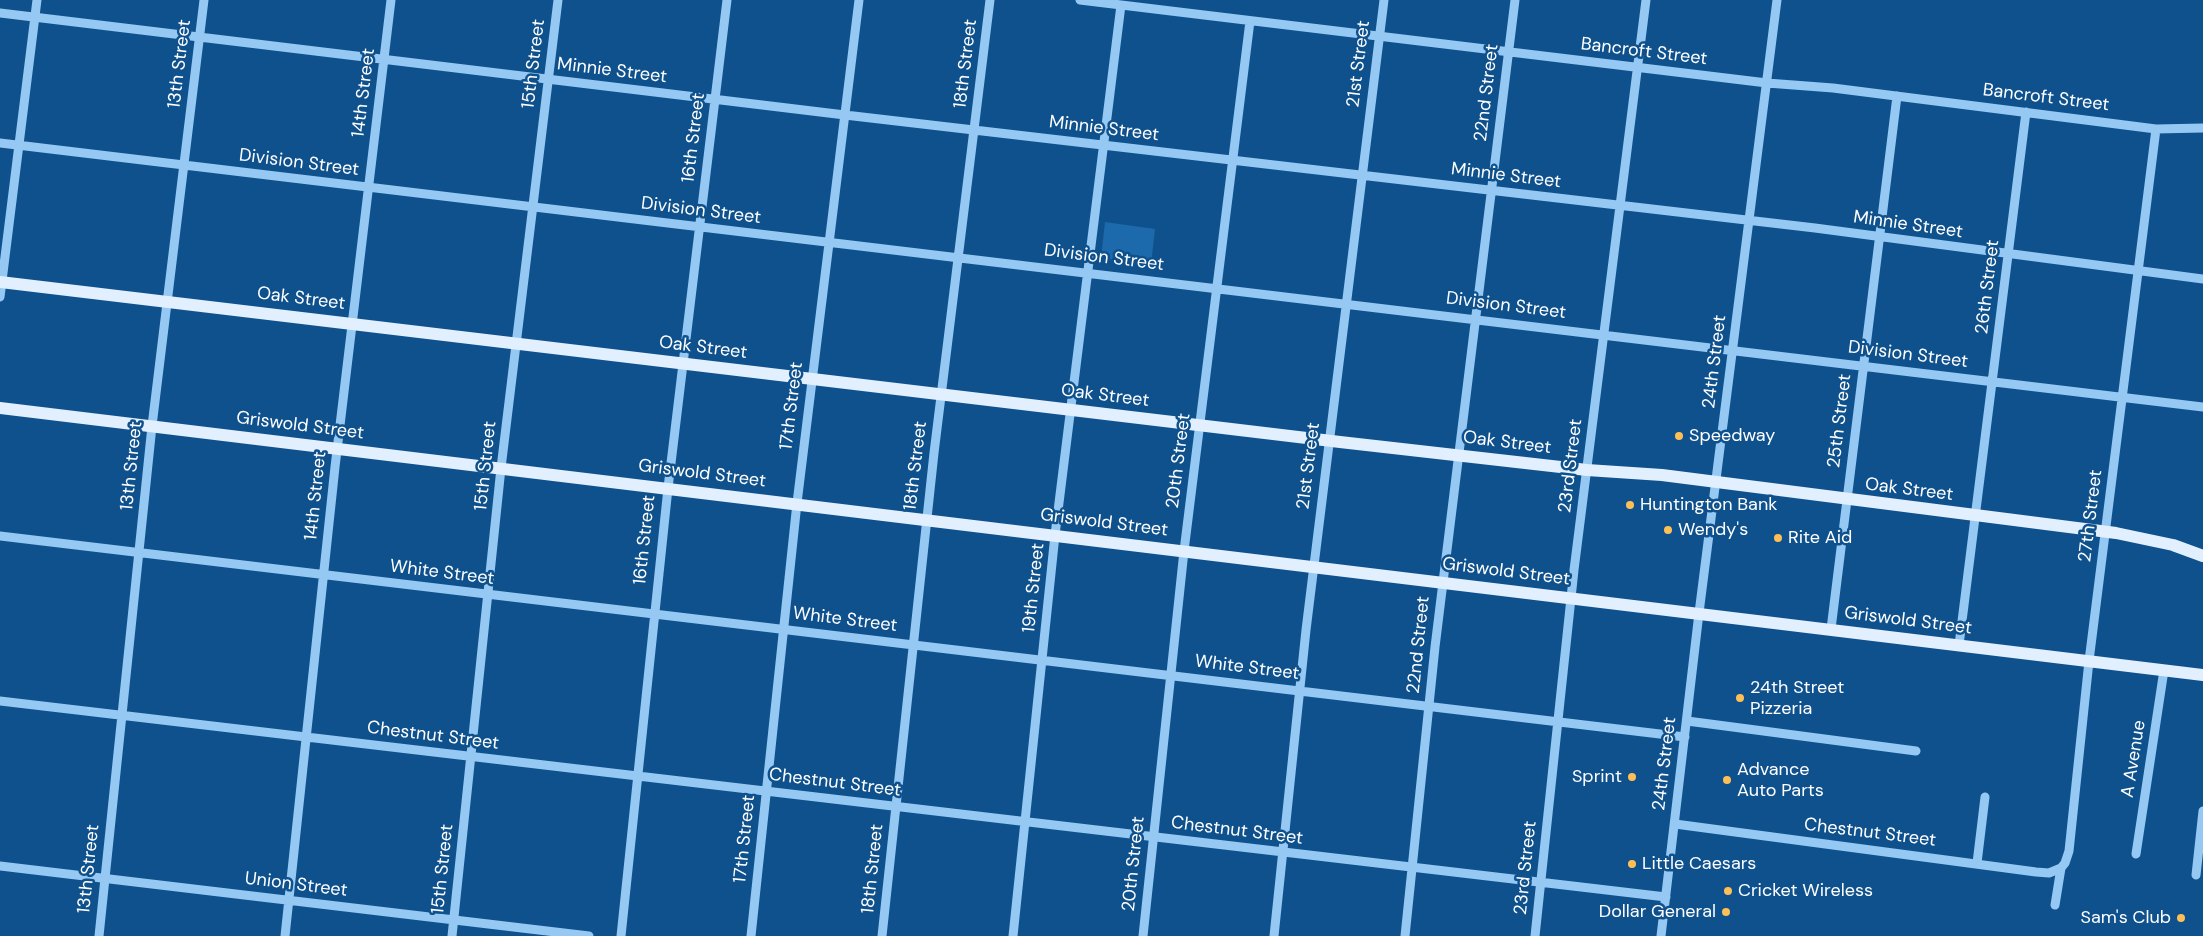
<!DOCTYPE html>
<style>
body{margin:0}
canvas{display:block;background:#0e518d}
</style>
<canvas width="2203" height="936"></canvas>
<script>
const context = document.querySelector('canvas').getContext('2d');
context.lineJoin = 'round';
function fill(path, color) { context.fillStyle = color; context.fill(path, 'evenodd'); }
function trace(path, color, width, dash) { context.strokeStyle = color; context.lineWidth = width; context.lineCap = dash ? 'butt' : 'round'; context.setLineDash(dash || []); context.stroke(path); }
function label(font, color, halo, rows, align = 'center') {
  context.font = font + ' "DM Sans",sans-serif'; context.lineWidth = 5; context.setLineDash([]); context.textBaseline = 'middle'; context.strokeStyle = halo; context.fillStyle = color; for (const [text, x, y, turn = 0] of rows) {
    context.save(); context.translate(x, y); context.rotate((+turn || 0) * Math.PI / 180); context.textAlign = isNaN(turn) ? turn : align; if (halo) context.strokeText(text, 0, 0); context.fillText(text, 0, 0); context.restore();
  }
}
fill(new Path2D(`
 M1105,222L1155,229L1151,265L1101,258Z`), '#1c69ab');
trace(new Path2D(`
 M1080,0L1767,83L1833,88L2156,129L2203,128
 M0,13L845,115L1815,228L2203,279
 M0,143L2203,407
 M0,297L37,0
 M0,536L1685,737
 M1831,629L1897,96
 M1959,645L2026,112
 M0,701L1666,897
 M1687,721L1916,751
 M1675,824L2036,872L2049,873L2061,868
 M2136,854L2164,670
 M1977,863L1985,797
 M0,866L589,936
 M2196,875L2203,811
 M2055,905L2061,868L2065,863L2069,851L2089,661L2156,129
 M99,936L152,426L204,0
 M285,936L335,467L391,0
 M452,936L501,468L558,0
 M621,936L668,488L727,0
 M751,936L797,503L859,0
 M882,936L934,453L990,0
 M1013,936L1055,535L1121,5
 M1143,936L1184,551L1250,21
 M1274,936L1306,630L1384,0
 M1405,936L1435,647L1515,0
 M1535,936L1574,570L1646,0
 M1661,936L1699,613L1777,0`), '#95c8f3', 9);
trace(new Path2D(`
 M0,282L1340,442L1587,470L1662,475L2116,533L2173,545L2203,556
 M0,408L2203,675`), '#e1efff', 12);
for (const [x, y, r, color] of [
 [1679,436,5,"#ffbf57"],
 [1630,505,5,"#ffbf57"],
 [1668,530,5,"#ffbf57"],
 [1778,538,5,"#ffbf57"],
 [1740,698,5,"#ffbf57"],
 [1632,777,5,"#ffbf57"],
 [1727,780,5,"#ffbf57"],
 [1632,864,5,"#ffbf57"],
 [1728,891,5,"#ffbf57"],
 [1726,912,5,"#ffbf57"],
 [2181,918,5,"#ffbf57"]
]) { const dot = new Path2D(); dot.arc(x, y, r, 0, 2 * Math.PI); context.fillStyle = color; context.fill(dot); trace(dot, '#0e518d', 2); }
label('18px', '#fff', '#0e518d', [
 ["Bancroft Street",1644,52,7],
 ["13th Street",180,64,-83],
 ["15th Street",534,64,-83],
 ["18th Street",966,64,-83],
 ["21st Street",1359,64,-83],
 ["Minnie Street",612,71,7],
 ["14th Street",364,93,-83],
 ["22nd Street",1487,93,-83],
 ["Bancroft Street",2046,98,7],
 ["Minnie Street",1104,129,7],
 ["16th Street",694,138,-83],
 ["Division Street",299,163,7],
 ["Minnie Street",1506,176,7],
 ["Division Street",701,211,7],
 ["Minnie Street",1908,225,8],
 ["Division Street",1104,258,7],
 ["26th Street",1988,287,-83],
 ["Oak Street",301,299,7],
 ["Division Street",1506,306,7],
 ["Oak Street",703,348,7],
 ["Division Street",1908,355,7],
 ["24th Street",1715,362,-83],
 ["Oak Street",1105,396,7],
 ["17th Street",792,406,-83],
 ["25th Street",1840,421,-83],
 ["Griswold Street",300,426,7],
 ["Oak Street",1507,443,7],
 ["20th Street",1179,461,-83],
 ["13th Street",132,466,-84],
 ["15th Street",486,466,-84],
 ["18th Street",916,466,-83],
 ["21st Street",1309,466,-83],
 ["23rd Street",1571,466,-83],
 ["Griswold Street",702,474,7],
 ["Oak Street",1909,490,7],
 ["14th Street",316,496,-84],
 ["27th Street",2091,516,-83],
 ["Griswold Street",1104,523,7],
 ["16th Street",645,540,-84],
 ["Griswold Street",1506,572,7],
 ["White Street",442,573,7],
 ["19th Street",1034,588,-84],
 ["White Street",845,620,7],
 ["Griswold Street",1908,621,7],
 ["22nd Street",1419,645,-84],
 ["White Street",1247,668,7],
 ["Chestnut Street",433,736,7],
 ["A Avenue",2134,759,-81],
 ["24th Street",1665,764,-83],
 ["Chestnut Street",835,783,7],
 ["Chestnut Street",1237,831,7],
 ["Chestnut Street",1870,833,7],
 ["17th Street",745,839,-84],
 ["20th Street",1134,864,-84],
 ["23rd Street",1526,868,-84],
 ["13th Street",89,869,-84],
 ["15th Street",443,869,-84],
 ["18th Street",873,869,-84],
 ["Union Street",296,885,7]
]);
label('18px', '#fff', '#0e518d', [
 ["Speedway",1689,436],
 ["Huntington Bank",1640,505],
 ["Wendy's",1678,530],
 ["Rite Aid",1788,538],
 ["24th Street",1750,688],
 ["Pizzeria",1750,709],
 ["Advance",1737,770],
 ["Auto Parts",1737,791],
 ["Sprint",1622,777,"right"],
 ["Little Caesars",1642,864],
 ["Cricket Wireless",1738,891],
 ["Dollar General",1716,912,"right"],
 ["Sam's Club",2171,918,"right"]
], 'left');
</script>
